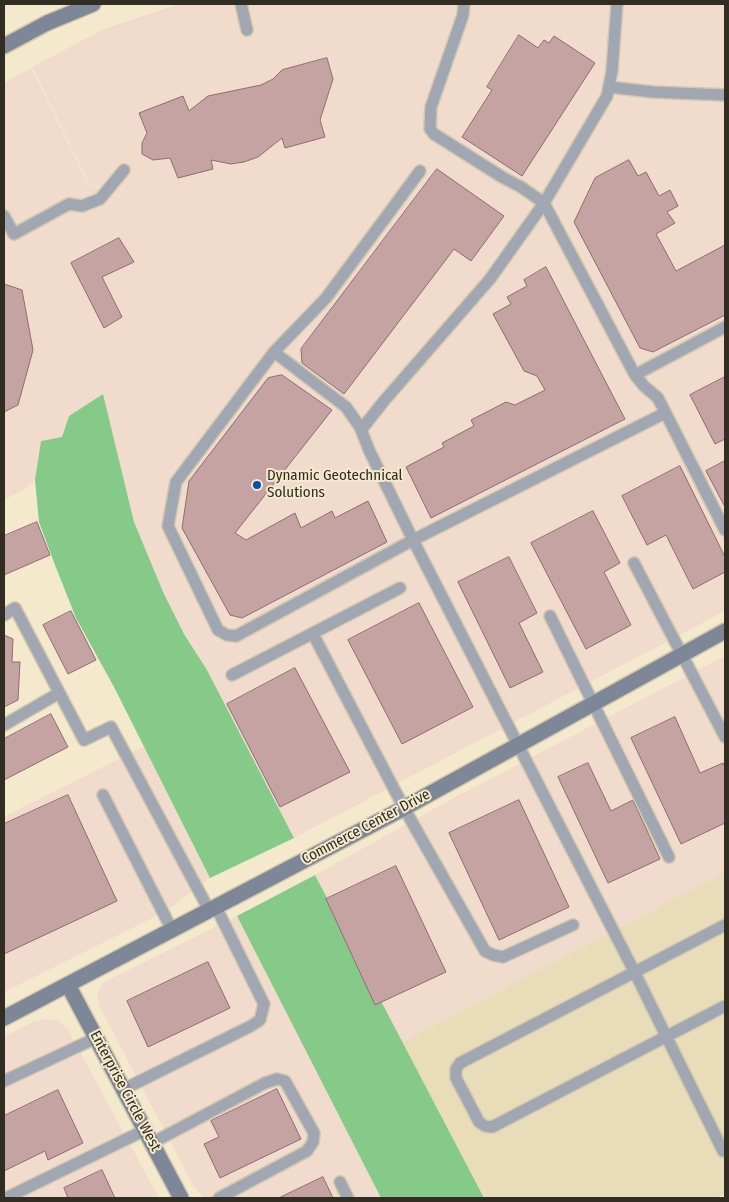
<!DOCTYPE html>
<style>
body{margin:0}
#map{position:relative;width:729px;height:1202px;overflow:hidden;background:#f4e9cc;font-family:"Fira Sans Condensed",sans-serif}
canvas{display:block}
.frame{position:absolute;inset:0;border:5px solid #312d22;pointer-events:none}
</style>
<div id="map">
<canvas width="729" height="1202"></canvas>
<div class="frame"></div>
</div>
<script>
const context = document.querySelector('canvas').getContext('2d');
context.lineJoin = 'round';
function fill(path, color) { context.fillStyle = color; context.fill(path, 'evenodd'); }
function trace(path, color, width, dash) { context.strokeStyle = color; context.lineWidth = width; context.lineCap = dash ? 'butt' : 'round'; context.setLineDash(dash || []); context.stroke(path); }
function label(font, color, halo, rows, align = 'center') {
  context.font = font + ' "Fira Sans Condensed",sans-serif'; context.lineWidth = 4; context.setLineDash([]); context.textBaseline = 'middle'; context.strokeStyle = halo; context.fillStyle = color; for (const [text, x, y, turn = 0] of rows) {
    context.save(); context.translate(x, y); context.rotate((+turn || 0) * Math.PI / 180); context.textAlign = isNaN(turn) ? turn : align; if (halo) context.strokeText(text, 0, 0); context.fillText(text, 0, 0); context.restore();
  }
}
fill(new Path2D(`
 M179,4H725V611L294,838L207,670L184,634L164,594L134,522L103,394L69,416L62,437L41,441L35,480L25,489L4,500V83L31,68L88,184L125,199L136,220L125,198L89,183L32,67L104,29Z
 M725,656V872L402,1042L315,875L448,801Z
 M144,746L210,878L166,911L4,992V817Z
 M237,916L381,1198H204L194,1187L99,1005L97,993L104,982Z
 M45,1019L57,1020L67,1028L159,1198H4V1037L33,1022Z`), '#f0dbcd');
fill(new Path2D(`
 M725,872V1194L716,1198H484L402,1042Z`), '#e9dcb8');
fill(new Path2D(`
 M103,394L134,522L164,594L184,634L207,670L294,838L210,878L114,687L76,618L55,565L39,522L35,480L41,441L62,437L69,416Z
 M315,875L484,1198H381L237,916Z`), '#86ca8a');
const building = new Path2D(`
 M519,35L538,48L544,40L549,43L554,36L595,63L522,176L462,137L492,90L487,87Z
 M327,58L333,79L320,120L325,137L285,148L282,138L258,157L244,162L231,164L211,160L213,169L178,178L170,158L153,160L142,154V143L147,133L139,113L183,96L189,111L208,96L261,85L273,79L282,70Z
 M629,160L638,176L646,172L659,196L670,190L678,206L667,212L675,223L656,234L676,271L725,245V315L653,352L640,348L574,222L595,178Z
 M437,169L504,216L471,261L454,249L344,394L302,363L301,349Z
 M119,238L134,262L102,277L122,317L104,328L71,263Z
 M546,267L625,419L431,518L406,467L444,447L442,443L474,426L471,420L506,402L515,405L545,390L537,376L524,371L493,314L511,304L507,297L527,286L524,280Z
 M4,284L22,290L33,350L18,405L4,412Z
 M282,375L332,410L235,533L246,540L295,513L301,528L332,511L335,518L368,501L387,542L242,618L230,615L182,528L189,481L268,378Z
 M725,377V439L715,444L690,395Z
 M725,461V507L706,471Z
 M680,466L725,557V572L693,589L666,535L647,545L622,496Z
 M593,511L620,563L604,572L631,625L586,649L531,543Z
 M37,522L50,555L4,575V536Z
 M509,557L537,613L519,623L543,672L510,688L458,582Z
 M419,603L473,707L402,744L348,640Z
 M71,611L96,660L68,674L43,625Z
 M4,635L13,639L12,662H20L18,700L4,707Z
 M295,668L350,772L280,807L227,704Z
 M51,714L68,747L4,780V739Z
 M675,717L700,773L723,763L725,767V823L681,844L631,738Z
 M588,763L611,811L633,800L660,859L608,883L558,777Z
 M68,795L117,901L4,954V824Z
 M519,800L569,907L499,940L449,833Z
 M396,866L446,972L375,1005L326,899Z
 M208,962L230,1008L148,1047L127,1001Z
 M277,1089L301,1139L220,1178L204,1144L219,1137L211,1121Z
 M58,1090L83,1143L48,1160L45,1151L4,1171V1116Z
 M102,1170L115,1198H68L64,1188Z
 M323,1177L333,1198H279Z`);
fill(building, '#c5a3a2');
trace(building, '#8d6e6e', 1);
const lane = new Path2D(`
 M241,4L247,30
 M617,4L612,71L607,96L544,203L635,375L725,327
 M609,87L653,92L725,95
 M420,171L326,298L274,352L176,482L168,526L218,630L227,635L236,636L413,540L665,413
 M4,216L14,234L69,204L82,206L100,199L124,170
 M274,352L346,407L360,427L369,450L413,540L635,973L723,1151
 M635,375L644,386L658,398L725,530
 M361,430L384,401L490,279L544,203L521,187L502,177L434,134L430,129L431,107L463,15L464,4
 M634,563L725,737
 M4,615L15,608L84,740L111,727L209,910
 M550,616L669,857
 M313,634L404,808L485,951L493,955L503,957L573,925
 M232,675L400,588
 M4,725L59,693
 M103,795L172,930
 M725,925L460,1063L456,1069V1078L479,1122L485,1126L492,1127L725,1006
 M4,1081L96,1038
 M124,1089L251,1026L260,1020L264,1004L216,907
 M152,1143L265,1083L277,1079L285,1081L314,1133L313,1142L307,1151L219,1198
 M340,1182L348,1198
 M6,1198L145,1130`);
const secondary = new Path2D(`
 M4,46L47,23L93,4
 M68,985L181,1198
 M4,1018L404,808L725,631`);
trace(lane, '#d1c7ad', 14);
trace(secondary, '#d1c7ad', 18);
trace(lane, '#a1a7b2', 11);
trace(secondary, '#7e8797', 15);
for (const [x, y, r, color] of [
 [257,485,5,"#0355a3"]
]) { const dot = new Path2D(); dot.arc(x, y, r, 0, 2 * Math.PI); context.fillStyle = color; context.fill(dot); trace(dot, '#f4e9cc', 2); }
label('15px', '#312d22', '#f4e9cc', [
 ["Dynamic Geotechnical",267,476],
 ["Solutions",267,493]
], 'left');
label('15px', '#312d22', '#f4e9cc', [
 ["Commerce Center Drive",366,827,-28],
 ["Enterprise Circle West",125,1091,62]
]);
</script>
